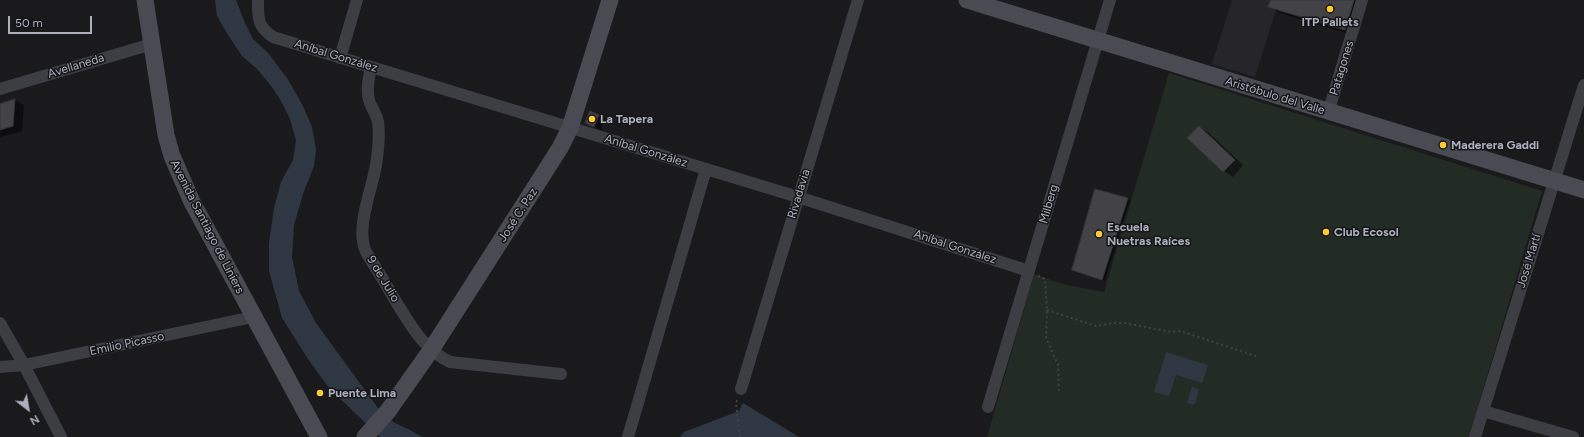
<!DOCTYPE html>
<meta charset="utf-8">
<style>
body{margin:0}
#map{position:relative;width:1584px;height:437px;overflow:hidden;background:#1a1a1d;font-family:Figtree,sans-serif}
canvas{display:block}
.north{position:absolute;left:8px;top:389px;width:40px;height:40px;-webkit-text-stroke:3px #151518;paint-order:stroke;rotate:149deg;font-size:11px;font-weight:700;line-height:16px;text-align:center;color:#acb0bd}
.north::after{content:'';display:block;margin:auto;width:14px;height:18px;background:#acb0bd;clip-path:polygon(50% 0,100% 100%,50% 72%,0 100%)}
.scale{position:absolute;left:8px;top:16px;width:84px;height:18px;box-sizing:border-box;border:2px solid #acb0bd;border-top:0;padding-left:5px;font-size:12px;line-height:14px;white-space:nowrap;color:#acb0bd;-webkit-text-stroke:3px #151518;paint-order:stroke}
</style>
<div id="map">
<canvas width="1584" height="437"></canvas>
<div class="north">N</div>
<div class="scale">50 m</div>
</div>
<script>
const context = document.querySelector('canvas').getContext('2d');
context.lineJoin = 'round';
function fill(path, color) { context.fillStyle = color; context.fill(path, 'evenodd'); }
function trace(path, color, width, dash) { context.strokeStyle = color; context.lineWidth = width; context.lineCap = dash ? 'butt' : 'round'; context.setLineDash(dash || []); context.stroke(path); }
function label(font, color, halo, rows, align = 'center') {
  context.font = font + ' Figtree,sans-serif'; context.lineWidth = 3; context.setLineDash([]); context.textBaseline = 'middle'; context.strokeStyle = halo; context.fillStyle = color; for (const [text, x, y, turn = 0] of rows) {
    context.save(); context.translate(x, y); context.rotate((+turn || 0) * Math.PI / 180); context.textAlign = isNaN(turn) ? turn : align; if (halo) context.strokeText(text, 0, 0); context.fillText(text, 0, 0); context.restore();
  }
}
fill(new Path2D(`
 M1232,0H1355L1345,31L1276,10L1255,77L1212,64Z`), '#26262a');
fill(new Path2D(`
 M1169,73L1542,191L1469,437H987L1034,274L1062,284L1104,292Z`), '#222b24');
fill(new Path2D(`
 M215,0H236L245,23L253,39L268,53L287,78L302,104L312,127L316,149L314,166L303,194L294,225L292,257L299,291L316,323L378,408L395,423L410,430L422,437H380L329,388L308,359L282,318L269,271V243L274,208L281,182L293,160L296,140L290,119L281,101L272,87L258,70L242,56L228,35L217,16Z
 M1166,352L1208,365L1202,383L1176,375L1169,396L1154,392Z
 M1192,387L1199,389L1195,405L1187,403Z
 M743,403L799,437H680L684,432L739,411Z`), '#2f3842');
fill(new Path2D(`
 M1272,0H1367L1356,36L1280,13L1270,7Z
 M15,100L24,105L22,131L0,137V105Z
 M599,116L605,119L601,130L586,123Z
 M1199,127L1208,132L1243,165L1233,177L1224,171Z
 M1127,199L1130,200L1105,281L1073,270Z`), '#0007');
const building = new Path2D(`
 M1271,0H1354L1345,30L1268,7Z
 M15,99L13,126L0,130V104Z
 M590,111L599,115L594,127L585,123Z
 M1199,126L1235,160L1223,172L1187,138Z
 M1095,189L1128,198L1102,280L1072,270Z`);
fill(building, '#424247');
trace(building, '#353439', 1);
trace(new Path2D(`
 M1038,276L1045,279L1047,310L1046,338L1058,365L1059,393
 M1047,310L1096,326L1113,323H1125L1171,332L1180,331L1256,356
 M737,400L736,403L740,437`), '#414249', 2, [2, 3]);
trace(new Path2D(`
 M258,0C258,18 257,26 273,37L798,197L1029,271
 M340,58L357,0
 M371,67C369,77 366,89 369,100C371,108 377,114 378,122C380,135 378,152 376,165C372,190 355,228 366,252C376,268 386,284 395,300C410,324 423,349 450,362L561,374
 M0,89L152,44
 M1328,113L1362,0
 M0,323L24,365L61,437
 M0,367L24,365L253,317
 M741,389L858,0
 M988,407L1110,0
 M1483,411L1573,437
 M628,437L706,169
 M1475,437L1584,85`), '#3d3d44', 12);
trace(new Path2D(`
 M145,0L166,135L172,156L192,202L319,437
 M967,0L1584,190
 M365,437L388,411L431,350L560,148L570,128L610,0`), '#494a52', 17);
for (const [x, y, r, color] of [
 [1330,9,4,"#fbcc34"],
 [592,119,4,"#fbcc34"],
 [1443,145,4,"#fbcc34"],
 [1326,232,4,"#fbcc34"],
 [1099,234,4,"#fbcc34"],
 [320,393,4,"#fbcc34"]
]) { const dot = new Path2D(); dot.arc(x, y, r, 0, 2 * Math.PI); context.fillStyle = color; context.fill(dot); trace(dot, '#151518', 1.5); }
label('bold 12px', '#acb0bd', '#151518', [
 ["ITP Pallets",1330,22,"center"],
 ["La Tapera",600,119],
 ["Maderera Gaddi",1451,145],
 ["Escuela",1107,227],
 ["Nuetras Raíces",1107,241],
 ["Club Ecosol",1334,232],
 ["Puente Lima",328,393]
], 'left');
label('12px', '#acb0bd', '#151518', [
 ["Aníbal González",336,56,17],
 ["Avellaneda",76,66,-17],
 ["Patagones",1342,68,-73],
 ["Aristóbulo del Valle",1275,96,17],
 ["Aníbal González",646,151,17],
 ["Rivadavia",799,194,-73],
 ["Milberg",1049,204,-74],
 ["José C. Paz",518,215,-57],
 ["Avenida Santiago de Liniers",207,227,63],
 ["Aníbal González",955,247,18],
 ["José Martí",1529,261,-73],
 ["9 de Julio",383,279,59],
 ["Emilio Picasso",127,344,-12]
]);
</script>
